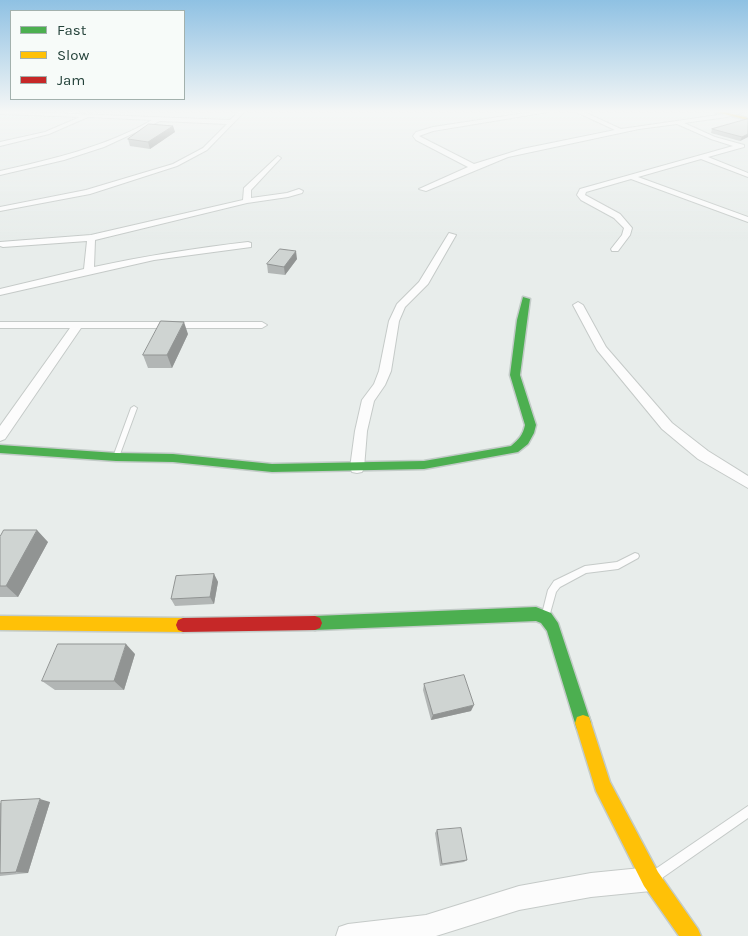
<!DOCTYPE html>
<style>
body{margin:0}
#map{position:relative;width:748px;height:936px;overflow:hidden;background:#e8edeb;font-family:Karla,sans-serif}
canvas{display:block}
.legend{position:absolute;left:10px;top:10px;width:175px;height:90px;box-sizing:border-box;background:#f7fbf9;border:1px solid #a3b1ad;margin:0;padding:6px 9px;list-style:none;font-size:15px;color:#24423a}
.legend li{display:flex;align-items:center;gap:10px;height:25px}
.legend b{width:25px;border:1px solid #a3b1ad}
</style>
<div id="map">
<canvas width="748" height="936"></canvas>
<ul class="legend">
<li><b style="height:6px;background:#4caf50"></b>Fast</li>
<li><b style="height:6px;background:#ffc107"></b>Slow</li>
<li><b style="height:6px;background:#c62828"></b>Jam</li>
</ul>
</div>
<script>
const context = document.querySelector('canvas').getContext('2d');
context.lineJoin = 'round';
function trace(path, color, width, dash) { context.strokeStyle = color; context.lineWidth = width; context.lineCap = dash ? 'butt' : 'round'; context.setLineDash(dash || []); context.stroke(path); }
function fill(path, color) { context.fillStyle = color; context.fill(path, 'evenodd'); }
const lane = new Path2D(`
 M134,406L137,408L119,457L118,459H114L113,457L131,408Z
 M635,553L638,554L639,556L638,558L618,569L586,573L560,587L556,592L549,617L546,618L543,617L542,614L548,590L554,581L585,566L617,562Z
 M748,806V818L662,878L658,880L654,878L652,874L654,870Z`);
const street = new Path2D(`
 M0,111L230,120L239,111H245L207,150L177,166L90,194L0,211V207L86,190L173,164L203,148L227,124L160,121L104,147L64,160L0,175V171C53,159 105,147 152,120L88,117L49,134L0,146V142L45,132L80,117L0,114Z
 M538,111H554L433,131L419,136L474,164L522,149L615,130L574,111H582L621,129L746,111L727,117L684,123L715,137L744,145V147L708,157L748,173V177L701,159L638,177L748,217V222L631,179L586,192L585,195L620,214L632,228L630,235L618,251H612L611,249L622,235L624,228L614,218L581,200L577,195L580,189L733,146L711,139L677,124L639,129L508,157L426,191L419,189L468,167L416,140L413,136L416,132L433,127Z
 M278,156L281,158L280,159L251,190V198L287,193L299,189L303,191L302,193L288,197L247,203L95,240L94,267C145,256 196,248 248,242L251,243V247L154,260L0,295V289L84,269L87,241L3,247L0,246V242L91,235L243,200L244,188Z
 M449,233L456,235L428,284L405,307L399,321L391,371L385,385L374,401L367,431L364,468L362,472L357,473L352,472L350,468L355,431L362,400L374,384L379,371L389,321L397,304L419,282Z
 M578,302L583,305L606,347L672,423L708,451L748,476V488L698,459L662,429L597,350L573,305Z
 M0,322H262L267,325L262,328H81L5,439L0,441V426L70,328H0Z
 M651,867L659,871L663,879L659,887L651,891L591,897L519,910L436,936H336L339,927L348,924L426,915L519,886L591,873Z`);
const fast = new Path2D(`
 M523,297L530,299L520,375L536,425L534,433L528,444L518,452L424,469L272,472L173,462L116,461L0,453V445L116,453L173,454L272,464L424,461L511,446C519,439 523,435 525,425L510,375L517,320Z
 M536,607L551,613L558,623L591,723L589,729L583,731L577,729L575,723L547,631L541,623L536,621L315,630L310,628L308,623L310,618L315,616Z`);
const slow = new Path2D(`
 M721,111L748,118V120L712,111Z
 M0,616L183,618L188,620L190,625L188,630L183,632L0,630Z
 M583,715L589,717L591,723L610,782L658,872L698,929L701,936H679L644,886L596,791L575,723L577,717Z`);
const jam = new Path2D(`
 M315,616L320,618L322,623L320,628L315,630L183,632L178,630L176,625L178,620L183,618Z`);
trace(lane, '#c5cac8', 2);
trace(street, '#c5cac8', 2);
trace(fast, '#c3cbc8', 3);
trace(slow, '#c3cbc8', 3);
trace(jam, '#c3cbc8', 3);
fill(lane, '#fcfcfc');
fill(street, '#fcfcfc');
fill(fast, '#4caf50');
fill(slow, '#ffc107');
fill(jam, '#c62828');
fill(new Path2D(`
 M748,119V137L740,141L711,133L712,129Z
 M173,126L175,132L150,149L130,146L128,139Z
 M297,259L285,275L268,273L267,264Z
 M188,334L172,368H148L143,355Z
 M0,537L48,542L18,597H0Z
 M214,574L218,582L214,604L175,606L171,599Z
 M135,654L124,690H55L42,681Z
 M424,684L471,711L431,720L423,690Z
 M50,802L28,873L0,876V803Z
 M437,830L467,860L464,862L440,866L435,833Z`), '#b2b6b5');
fill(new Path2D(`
 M173,126L175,132L150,149L148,142Z
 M748,134V137L740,141L742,137Z
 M296,251L297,259L285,275L284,267Z
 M184,322L188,334L172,368L167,355Z
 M37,530L48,542L18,597L6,586Z
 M214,574L218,582L214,604L210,597Z
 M126,644L135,654L124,690L114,681Z
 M474,705L471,711L431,720L433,715Z
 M40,799L50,802L28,873L16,872Z`), '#919493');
const building = new Path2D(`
 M748,119V134L742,137L712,129Z
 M149,124L173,126L148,142L128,139Z
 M280,249L296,251L284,267L267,264Z
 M161,321L184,322L167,355H143Z
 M4,530H37L6,586H0V537Z
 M214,574L210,597L171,599L176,576Z
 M58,644H126L114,681H42Z
 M464,675L474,705L433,715L424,684Z
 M40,799L16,872L0,873L1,801Z
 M461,828L467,860L442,864L437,830Z`);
fill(building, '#cfd4d2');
trace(building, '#919493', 1);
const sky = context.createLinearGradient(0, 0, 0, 242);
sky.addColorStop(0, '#8fc1e3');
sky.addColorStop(0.46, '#f5f7f6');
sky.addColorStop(1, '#f5f7f600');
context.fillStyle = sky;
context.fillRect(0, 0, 748, 242);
</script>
